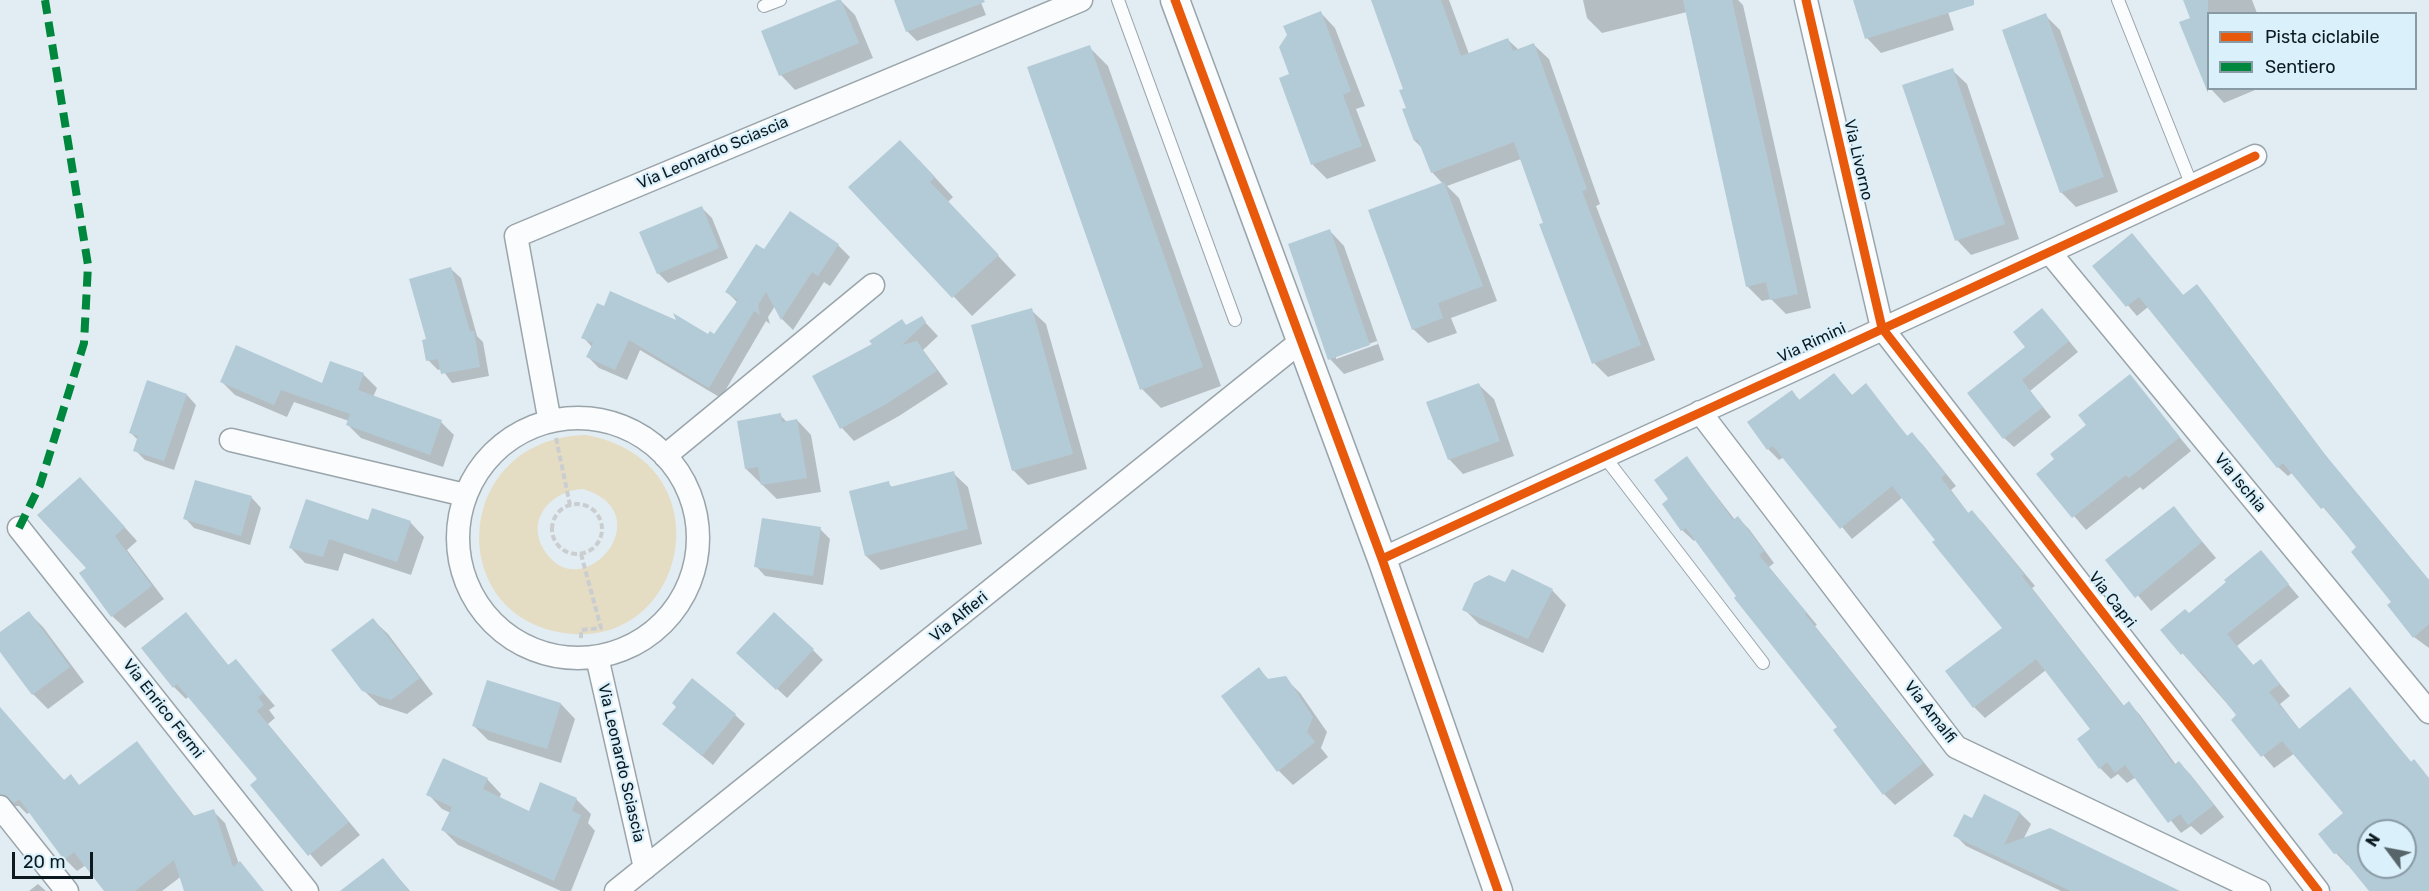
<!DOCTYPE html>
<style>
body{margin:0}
#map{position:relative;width:2429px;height:891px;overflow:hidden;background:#e2edf3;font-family:Rubik,sans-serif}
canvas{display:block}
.legend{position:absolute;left:2207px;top:12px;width:210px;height:78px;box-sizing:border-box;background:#daf0fb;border:2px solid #889aa3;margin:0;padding:8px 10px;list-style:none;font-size:18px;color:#0c1a20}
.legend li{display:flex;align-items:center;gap:12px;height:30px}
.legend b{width:30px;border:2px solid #889aa3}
.north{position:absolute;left:2357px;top:819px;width:60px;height:60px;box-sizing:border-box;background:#daf0fb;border:2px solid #889aa3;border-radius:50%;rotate:302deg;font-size:16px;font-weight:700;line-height:24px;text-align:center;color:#0c1a20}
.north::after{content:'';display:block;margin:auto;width:21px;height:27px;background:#57646a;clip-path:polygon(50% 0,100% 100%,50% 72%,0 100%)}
.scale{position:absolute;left:12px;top:852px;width:81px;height:27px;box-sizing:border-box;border:3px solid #0c1a20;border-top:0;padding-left:8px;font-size:18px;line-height:21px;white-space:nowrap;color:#0c1a20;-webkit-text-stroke:4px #daf0fb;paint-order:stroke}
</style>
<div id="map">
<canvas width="2429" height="891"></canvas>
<ul class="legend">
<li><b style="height:8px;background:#e8590c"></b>Pista ciclabile</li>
<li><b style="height:8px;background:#00873e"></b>Sentiero</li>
</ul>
<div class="north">N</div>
<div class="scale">20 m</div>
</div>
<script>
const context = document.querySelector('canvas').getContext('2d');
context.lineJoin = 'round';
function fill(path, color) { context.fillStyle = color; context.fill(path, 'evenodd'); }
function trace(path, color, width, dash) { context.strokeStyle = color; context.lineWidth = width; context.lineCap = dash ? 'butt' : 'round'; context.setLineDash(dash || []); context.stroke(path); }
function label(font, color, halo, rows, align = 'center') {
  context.font = font + ' Rubik,sans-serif'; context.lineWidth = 4.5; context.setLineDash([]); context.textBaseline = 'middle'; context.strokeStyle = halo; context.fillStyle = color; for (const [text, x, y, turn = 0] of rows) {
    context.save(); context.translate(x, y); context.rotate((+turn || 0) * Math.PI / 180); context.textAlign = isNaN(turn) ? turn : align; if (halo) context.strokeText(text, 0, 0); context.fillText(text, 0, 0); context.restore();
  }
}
fill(new Path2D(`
 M586,435C729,461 688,652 564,633C443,615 453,438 586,435ZM583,489C665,514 579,612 543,548C526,517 554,490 583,489Z`), '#e5dcc4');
fill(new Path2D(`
 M840,0L855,15L873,58L795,90L781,75L763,32Z
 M897,0H980L986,15L917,41L907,31Z
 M1373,0H1449L1469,54L1508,40L1519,50L1534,45L1549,59L1600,204L1596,206L1655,360L1608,377L1594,363L1521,159L1447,186L1459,198L1497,301L1451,318L1457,333L1428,343L1413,329L1443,184L1432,172L1423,149L1415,141L1405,90Z
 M1583,0H1738L1743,5L1811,308L1786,314L1771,299L1762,301L1747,286L1687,12L1602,33L1587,18Z
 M1855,0H1973L1947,9L1954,30L1881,53L1867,38Z
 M2185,0H2252L2257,13L2208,14V87L2205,84L2192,19Z
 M1321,13L1335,28L1365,106L1356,109L1376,161L1327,179L1313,165L1281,79L1291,75Z
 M2045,15L2060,30L2118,192L2076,207L2061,192Z
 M1089,47L1108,66L1221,386L1161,408L1142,389Z
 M1952,70L1967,84L2019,239L1971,255L1957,240Z
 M2210,88H2260L2224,103Z
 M919,160L953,197L948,202L1016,275L972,316L851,187Z
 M702,208L712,218L728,258L668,283L658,273Z
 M790,213L838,245L850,257L830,286L824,282L793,330L782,319L775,306L768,317L770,324L766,321L721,398L640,350L627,380L599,368L588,357L592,347L583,337L715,336L738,303L727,292L765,252Z
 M1330,231L1344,246L1384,360L1344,374L1330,359ZM1377,341L1378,344L1336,359V356Z
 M2132,235L2184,296L2196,286L2206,296L2332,464L2429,580V648L2414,637L2358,548L2293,472L2288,476L2278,467L2148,307L2137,316L2094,266Z
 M451,269L461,278L477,336L483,342L489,376L452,383L442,369L438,370L428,360V341Z
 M1031,310L1046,324L1087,469L1028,485L1013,470Z
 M921,318L938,336L923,350L948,384L899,416L854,441L842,428L814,377L874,344L902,321L907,326Z
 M2052,320L2078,352L2030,391L2051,417L2014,447L2004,438L2027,347Z
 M363,374L377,388L373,397L441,422L454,435L443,467L361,438L348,425L349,421L294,402L287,417L235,395L222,382L323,385Z
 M1834,375L1853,396L1866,385L1908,437L1912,434L1923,445L1956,486L1951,490L1969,514L1972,512L1983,523L2035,586L2032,588L2124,706L2129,703L2140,715L2176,765L2179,763L2190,774L2224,817L2201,835L2191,826L2181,833L2136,777L2127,783L2118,774L2111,779L2100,768L2092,730L2046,670L1985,718L1974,707L2004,628L1903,497L1852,539L1784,457L1779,460L1768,449L1791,392L1801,401Z
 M2129,376L2191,451L2143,490L2140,487L2086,530L2038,474L2056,459Z
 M1479,385L1494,399L1514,456L1463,474L1449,459Z
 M187,395L196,405L174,470L145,460L135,450L138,440L131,433Z
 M780,415L787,422L797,420L811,435L821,492L777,499L746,469Z
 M1687,458L1735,520L1738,518L1749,529L1774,563L1769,567L1817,625L1815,626L1934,775L1895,805L1884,794L1839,727L1696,539L1694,541L1682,530L1670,500Z
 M953,473L968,487L982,544L881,570L866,556L888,483L893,488Z
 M196,481L252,498L261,508L250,545L194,528L185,518Z
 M92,491L137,541L127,550L164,599L125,628L112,616L88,568Z
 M2174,508L2216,558L2151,611L2108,560Z
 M369,522H410L424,537L411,575L344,553L338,571L305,563L291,548Z
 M820,529L830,539L823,585L765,576L756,566Z
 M2261,552L2299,597L2237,646L2254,666L2261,661L2290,696L2280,704L2300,730L2350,689L2412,763L2429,778V891H2377L2349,864L2347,865L2336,853L2345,813L2295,753L2274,768L2233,720L2238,716L2162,630L2189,615ZM2369,831H2405V867H2369Z
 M1506,584L1552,590L1566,605L1543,653L1479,624L1464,609Z
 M29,613L43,627L84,682L48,709L33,694L0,649V634Z
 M186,614L229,666L236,661L275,706L269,710L275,718L268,724L360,835L321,867L252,785L259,779L189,696L186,699L174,687Z
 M373,620L388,634L433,694L407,714L379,705L363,690Z
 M813,650L823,660L787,698L748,662Z
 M1259,669L1269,680L1285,678L1300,693L1327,732L1321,748L1328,757L1293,785L1279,771L1223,697Z
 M488,682L561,704L575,719L561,763L488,740L473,725Z
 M735,715L745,724L713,765L664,724Z
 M0,724L65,781L71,776L80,786L137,743L195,817L213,811L225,823L240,867L183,875L162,891H106L86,865L77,871L65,859L30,812L27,814L19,806H12L0,794Z
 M487,779L501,794L499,799L530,813L576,799L591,814L588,823L595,831L571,891H561L458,845L443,830L451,813L442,809L428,794Z
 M1985,796L2020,813L2031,824L2023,840L2177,891H2061L1966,846L1955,835L1972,820Z
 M383,860L410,891H343Z
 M38,884L46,891H29Z`), '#0003');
fill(new Path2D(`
 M837,0H841L859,43L779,76L761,31Z
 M894,0H984L985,2L906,32Z
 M1371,0H1441L1461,56L1508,38L1513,51L1534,43L1587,189L1582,191L1641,345L1592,364L1539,224L1543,223L1514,142L1431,173L1418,140L1414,141L1402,109L1406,108L1399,90L1403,89Z
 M1683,0H1732L1798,294L1770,300L1766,282L1746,287Z
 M1853,0H1974V5L1865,39Z
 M2183,0H2208V93L2179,22L2190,18Z
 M1321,11L1351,91L1343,95L1362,146L1311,165L1279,78L1289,74L1279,47L1287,35L1283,26Z
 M2046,13L2104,177L2060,193L2002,30Z
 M1090,45L1203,367L1140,390L1027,67Z
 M1953,68L2005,224L1955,241L1902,85Z
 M900,140L935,177L930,182L999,255L952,298L848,187Z
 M1444,182L1483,286L1438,303L1443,318L1412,330L1368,210Z
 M702,206L719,248L657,274L639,232Z
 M790,211L839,244L818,276L812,272L781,320L766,292L758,305L760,315L754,311L709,388L629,340L615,370L586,357L593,343L581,338L597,303L604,306L610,291L676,320L673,313L708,334L710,331L714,334L738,300L725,292L756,244L764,249Z
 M1330,229L1370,345L1328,360L1288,244Z
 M2132,233L2183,295L2197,284L2323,452L2429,580V624L2413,638L2387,605L2391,602L2351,552L2356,547L2324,507L2321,509L2283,463L2277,468L2139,297L2126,307L2092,266Z
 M451,267L470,331H474L480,367L441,374L438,359L426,361L422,340L426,339L409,279Z
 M1032,308L1073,454L1012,471L971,325Z
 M2042,308L2069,341L2022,380L2043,407L2003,439L1967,393L2025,347L2013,332Z
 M922,316L926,322L902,345L917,341L937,371L886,404L840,429L812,376L872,344L869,341L902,319L906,325Z
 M236,345L322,383L330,361L364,373L358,390L442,420L430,455L346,425L350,414L281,390L274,405L220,382Z
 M1834,373L1852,395L1866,383L1907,436L1912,432L1946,474L1941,478L1968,513L1972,510L2024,574L2022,576L2123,706L2129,701L2174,765L2179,761L2214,805L2188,825L2180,814L2168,823L2125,765L2115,773L2107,762L2099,769L2077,739L2090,729L2036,659L1973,708L1945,671L2002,628L1932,542L1935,540L1892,486L1840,529L1773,446L1767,450L1747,422L1792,390L1799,400Z
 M2130,374L2180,437L2129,478L2126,475L2072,518L2036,474L2054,459L2050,454L2086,425L2078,415Z
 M147,380L187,394L164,461L133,451L138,436L129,433Z
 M1479,383L1500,441L1448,460L1426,402Z
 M781,413L782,422L797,419L807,478L761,485L758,467L745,469L737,421Z
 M1687,456L1733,520L1738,516L1764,551L1759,555L1807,613L1805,614L1923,763L1883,795L1833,730L1837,727L1734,598L1736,596L1686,528L1681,531L1662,504L1668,499L1654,480Z
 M954,471L968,529L865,556L849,491L889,481L890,487Z
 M80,477L125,527L115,536L152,586L111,617L79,573L86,568L37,515Z
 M195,480L252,496L241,536L183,519Z
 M306,499L368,520L372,508L411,521L397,562L329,539L323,557L289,548Z
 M2174,506L2202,542L2135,598L2105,560Z
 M762,518L821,527L813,576L754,567Z
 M2261,550L2289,584L2227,634L2253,665L2261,659L2280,684L2269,692L2299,729L2350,687L2411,762L2414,759L2429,778V891H2369L2338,853L2334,854L2318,834L2343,813L2282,741L2261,757L2231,720L2236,715L2201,671L2199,672L2183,653L2181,655L2160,630L2185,609L2189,613L2226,582L2224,580ZM2369,831H2405V867H2369Z
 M1512,569L1553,589L1528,639L1462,610L1474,583L1489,575L1505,582Z
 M29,611L70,667L32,695L0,652V632Z
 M186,612L228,665L236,659L264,693L258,697L264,705L257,711L349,822L308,856L250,785L257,779L177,684L173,688L141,648Z
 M774,612L814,649L776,690L736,653Z
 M373,618L420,678L391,700L362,691L331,650Z
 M1259,667L1267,679L1286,676L1313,717L1307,732L1315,742L1277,772L1221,696Z
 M692,678L736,714L702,756L662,724L676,707L672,703Z
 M487,680L561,703L547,749L472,726Z
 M0,707L64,780L71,774L79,785L137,741L193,816L214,809L233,867L240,861L264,891H184L174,860L135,891H104L74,852L64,860L19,799L14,803L5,795L0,794Z
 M443,758L488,778L483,789L529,811L540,782L577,798L572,811L581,815L554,881L441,830L452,807L426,795Z
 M1984,794L2020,812L2004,845L2050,828L2180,891H2071L1953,836L1964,814L1972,818Z
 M383,858L409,891H340Z`), '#b3cbd6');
const service = new Path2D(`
 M1118,0L1235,320
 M2118,0L2192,186
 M764,6L780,0
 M1604,456L1763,663`);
const minor = new Path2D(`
 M1806,0L1882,328L2318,891
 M2051,254L2429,712
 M1700,412L1956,747L2259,891
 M549,417L516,236L1081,0
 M458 538a120 120 0 1 1 240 0a120 120 0 1 1-240 0Z
 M231,440L465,495
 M665,456L873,285
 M19,528L307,891
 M1382,559C1673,424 1965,293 2255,156
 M597,657L645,868
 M0,807L67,891
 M616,891L1300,342`);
const tertiary = new Path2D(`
 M1175,0L1382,559L1498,891`);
trace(service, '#99a5ab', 14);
trace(minor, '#99a5ab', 25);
trace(tertiary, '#99a5ab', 31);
trace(new Path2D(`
 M556,438L570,505
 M552 529a25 25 0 1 1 50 0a25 25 0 1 1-50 0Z
 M581,554L601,628L581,630V638`), '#caced0', 4, [6, 3]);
trace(service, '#fbfcfd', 12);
trace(minor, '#fbfcfd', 22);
trace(tertiary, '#fbfcfd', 28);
trace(new Path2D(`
 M19,528L40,485L84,343L88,265L45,0`), '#00873e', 8, [15, 8]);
trace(new Path2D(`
 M1175,0L1382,559L1498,891
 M1806,0L1882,328L2318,891
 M1382,559C1673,424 1965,293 2255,156`), '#e8590c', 9);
label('16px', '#0c1a20', '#daf0fb', [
 ["Via Leonardo Sciascia",713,153,-23],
 ["Via Livorno",1858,160,77],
 ["Via Rimini",1812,343,-25],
 ["Via Ischia",2240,483,50],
 ["Via Capri",2112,600,52],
 ["Via Alfieri",959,617,-39],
 ["Via Enrico Fermi",163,709,52],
 ["Via Amalfi",1930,712,52],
 ["Via Leonardo Sciascia",621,763,77]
]);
</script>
